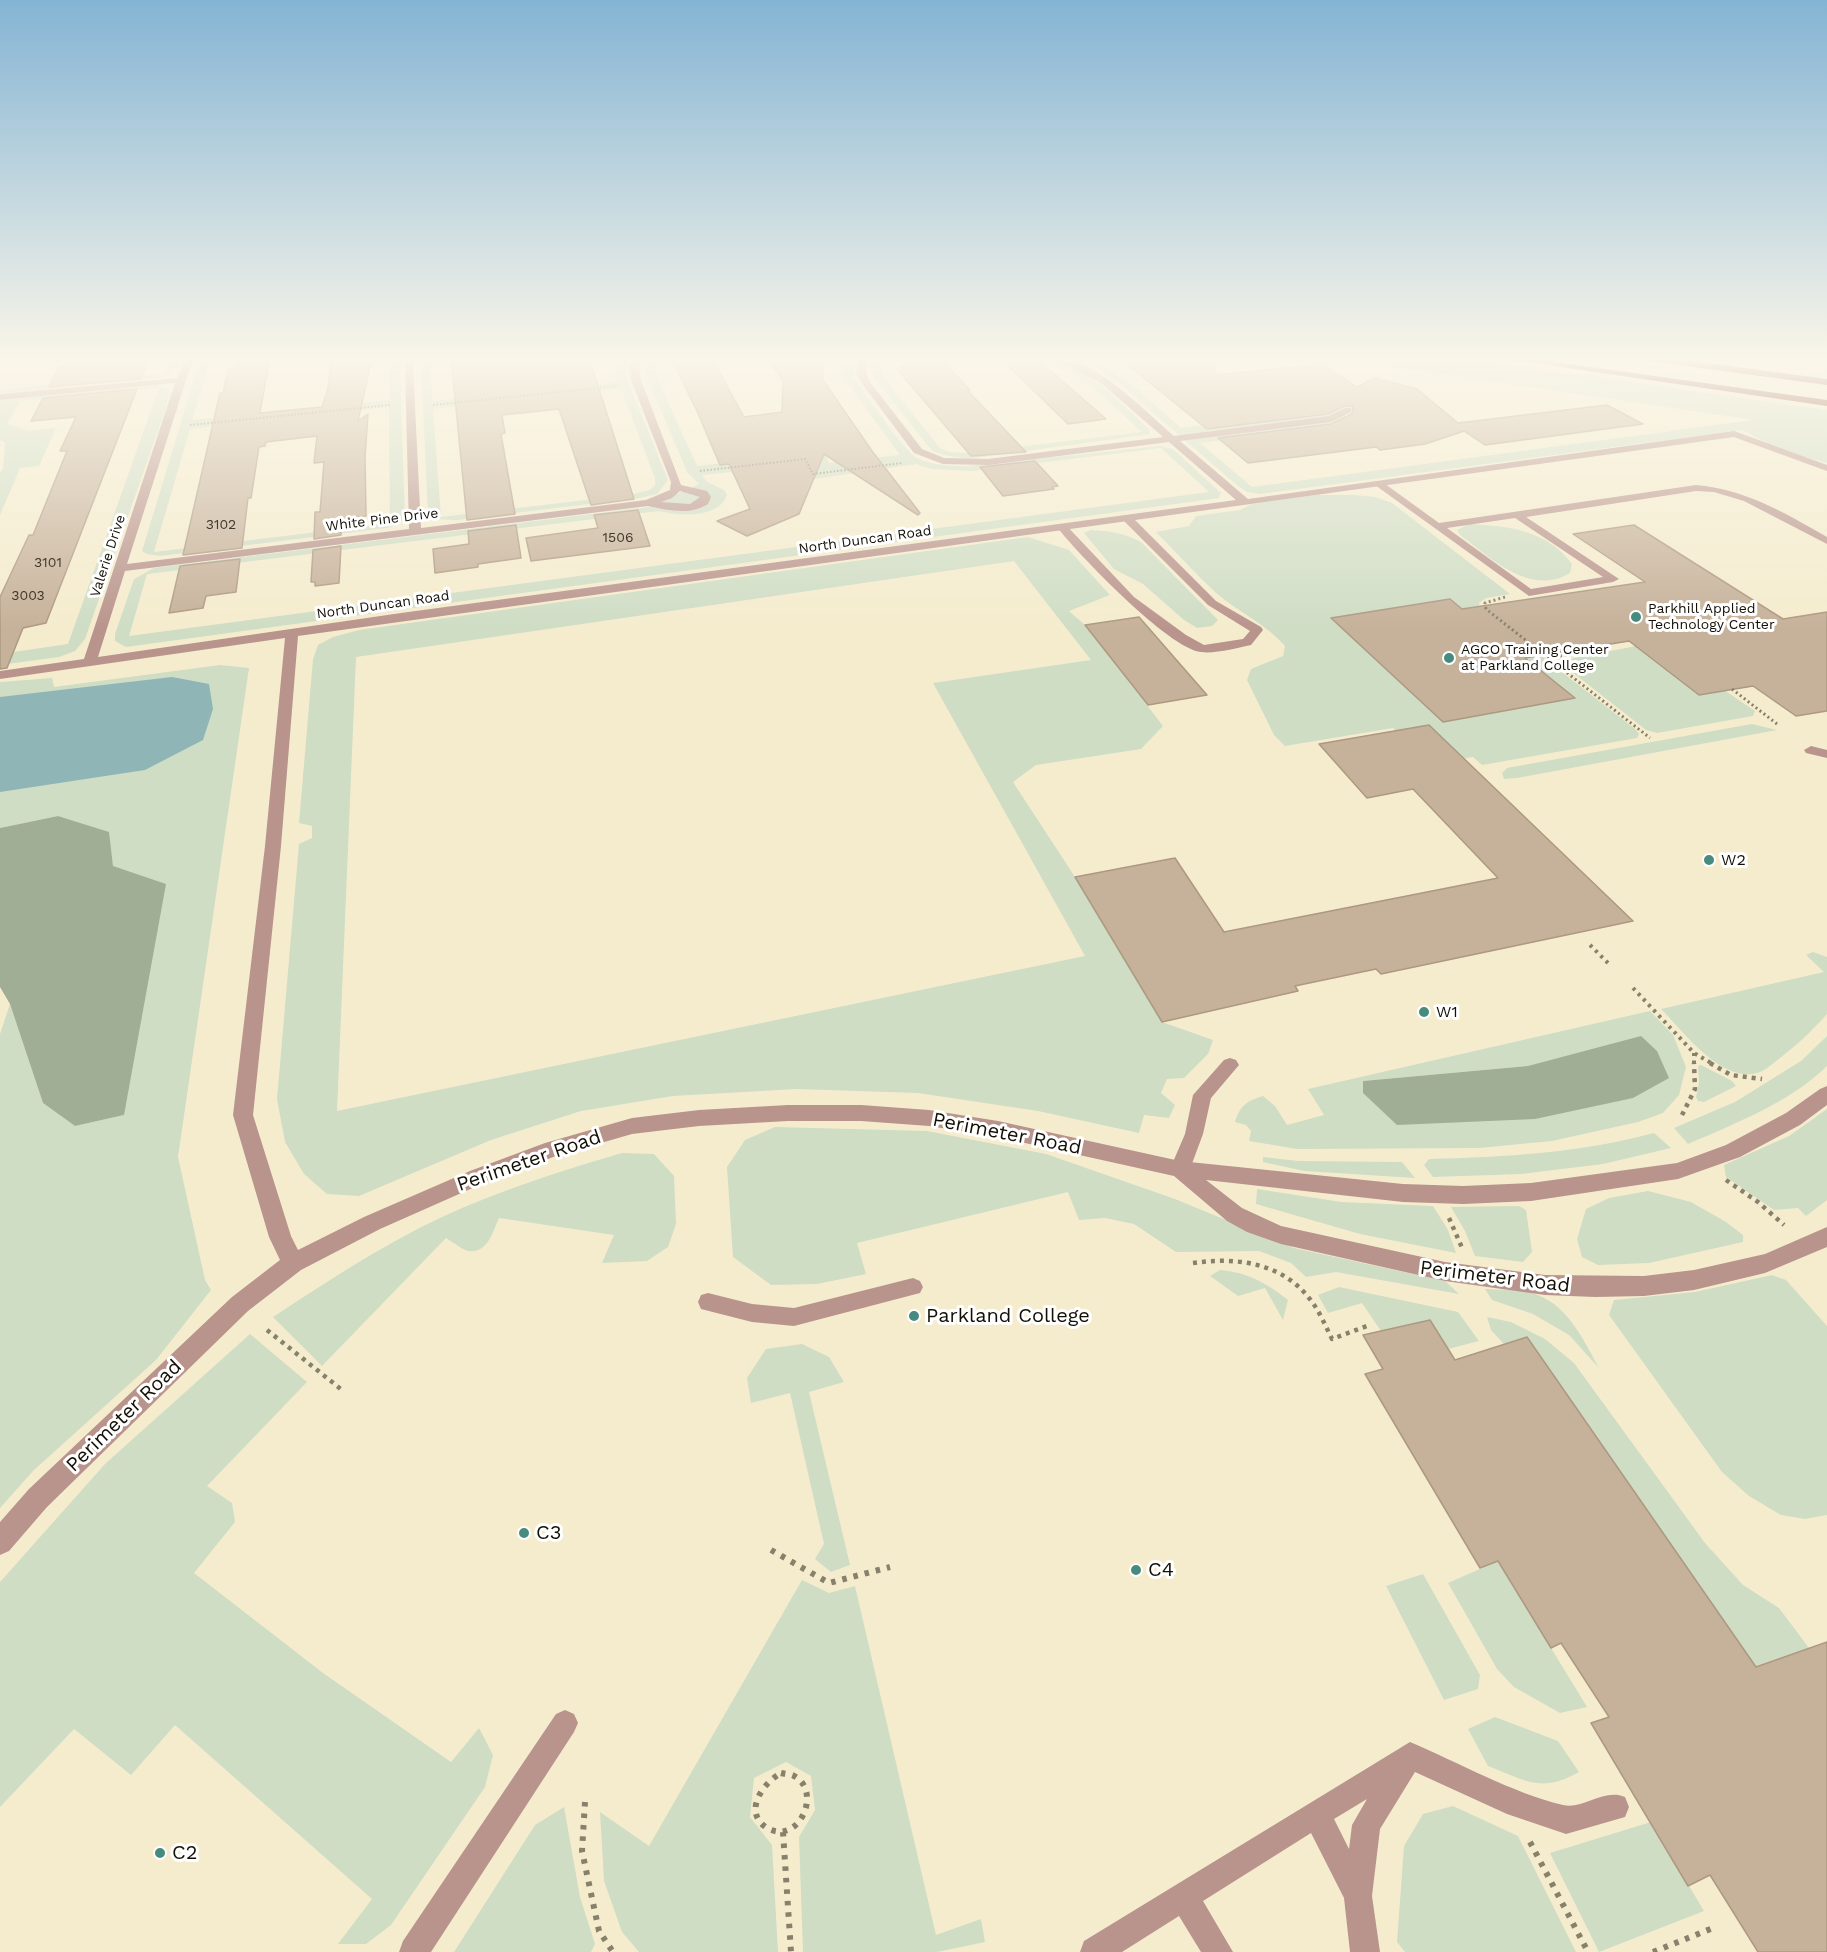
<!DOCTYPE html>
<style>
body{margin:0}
canvas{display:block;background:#f5ecce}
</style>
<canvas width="1827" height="1952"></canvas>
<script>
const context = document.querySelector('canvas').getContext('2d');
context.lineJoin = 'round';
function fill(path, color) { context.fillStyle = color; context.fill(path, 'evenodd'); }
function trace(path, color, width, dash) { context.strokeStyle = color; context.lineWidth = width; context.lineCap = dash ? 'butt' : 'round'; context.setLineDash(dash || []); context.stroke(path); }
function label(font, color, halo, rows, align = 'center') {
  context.font = font + ' "Work Sans",sans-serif'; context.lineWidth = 6; context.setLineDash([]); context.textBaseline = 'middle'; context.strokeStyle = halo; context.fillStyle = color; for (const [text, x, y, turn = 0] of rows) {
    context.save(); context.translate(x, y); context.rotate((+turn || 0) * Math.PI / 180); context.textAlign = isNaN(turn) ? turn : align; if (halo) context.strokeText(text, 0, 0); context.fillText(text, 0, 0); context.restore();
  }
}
fill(new Path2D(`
 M175,357H183L176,371L160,378L0,393V390L165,374L169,363Z
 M203,357H213L206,370L192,420L390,400V371L396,357H406L402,362L400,376L405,517L398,525L386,528L160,556L147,554L142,551L196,373ZM389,407L390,523L154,552L190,429Z
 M425,357H434C428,369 431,387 433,401L618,381C616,372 616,366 620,357H629L625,368L626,377L668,480L657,494L639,498L457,520L434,519L428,515L421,365ZM621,389L655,478V485L650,490L629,495L441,517L433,409Z
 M649,357H658L655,368L657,378L697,466L824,452L829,463L900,455L845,380C842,372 841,364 845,357H854L853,373L855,380C867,396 904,451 917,458C933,466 952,466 968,466L1160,446L1173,449L1221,493L1219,498L126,647L115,641V634L134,579L154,568L648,507L699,484L687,472L647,377L645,368ZM1161,448L1209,492L129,636L147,574L659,511C679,516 718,519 727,495L724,490L707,482L702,475L799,465L807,480L916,464L932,469L973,471Z
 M873,357H884L881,369L884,378L940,448L949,452L969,453L1142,432L1088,383L1060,368L1030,357C1079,357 1116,399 1149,429L1150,434L976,458C960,458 947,457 932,451L873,376L871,365Z
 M1071,357C1109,357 1153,404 1181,428L1307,413L1356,398L1361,424L1200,443L1252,487L1754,420L1328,357H1453L1827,410V463L1780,450L1742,430L1260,494L1247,492L1238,486L1120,384L1093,366Z
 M156,385L169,389L167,405L85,639L75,651L59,657L0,665V654L68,644L159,388L20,401L7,424L29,431L56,428L39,466L20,468L0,515V472L3,469L5,443L0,440V400Z
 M1316,495H1354L1375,497L1392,503L1510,594L1486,598L1479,603L1481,609L1635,729L1639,734L1637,738L1482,765L1473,757L1461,759L1412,745L1393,728L1285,746L1274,735L1247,680L1251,669L1283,656L1285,646C1266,624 1238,612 1215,592C1195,573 1176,552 1156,532L1189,526L1196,516L1240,510L1252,504Z
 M1469,524C1508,526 1547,530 1572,564L1570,573C1530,597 1491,558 1460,535L1457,530Z
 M1091,530C1109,531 1125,533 1141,542L1218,620L1212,626L1197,628L1184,620L1143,584L1114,569L1084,533Z
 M1028,537L1069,550L1110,595L1069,611L1085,625L1163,726L1141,749L1036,765L1013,782L1075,877L1162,1022L1213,1040L1208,1054L1184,1078L1167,1079L1161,1093L1175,1105L1169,1118L1144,1115L1139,1133L1038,1111L918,1093L797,1089L673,1096L581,1111L491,1140L359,1196L327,1194L304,1174L285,1142L277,1099L299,844L312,838V826L299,823L313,659L318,645L333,637L359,630ZM1014,561L1091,660L933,683L1085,956L337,1111L356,657Z
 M1636,646L1724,690L1755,711L1753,716L1657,733L1646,730L1562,664L1564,660Z
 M220,665L249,668L178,1157L205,1280L211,1290L156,1360L34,1470L0,1508V1034L10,1004L43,1103L75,1126L124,1115L113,866L108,832L58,816L0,828V682L52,678L54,687Z
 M1752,724L1777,730L1517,778L1504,779L1502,773L1507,768Z
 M1813,952L1827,957V1014C1812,1031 1798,1044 1780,1058C1773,1063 1765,1071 1757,1073C1721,1083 1683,1031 1661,1009L1824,972L1806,955Z
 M1650,1011L1673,1035L1686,1067L1679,1095L1663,1113L1638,1122L1552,1141L1479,1148L1297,1149L1249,1141L1251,1131L1246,1125L1235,1122C1240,1106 1246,1101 1263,1096L1275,1106L1287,1125L1324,1115L1308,1089ZM1528,1066L1363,1093V1081Z
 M1827,1036V1066C1789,1103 1736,1123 1688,1144L1674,1128L1735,1102L1801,1061Z
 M1701,1065L1732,1081L1736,1086L1704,1102L1698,1101L1696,1097L1699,1083L1698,1066Z
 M1827,1109V1200L1806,1216L1798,1208L1774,1210L1726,1177L1724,1165L1789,1136Z
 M775,1127L927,1131L1046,1154L1175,1199L1294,1248L1445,1281L1459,1294L1336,1272L1306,1277L1291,1263L1259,1251L1176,1252L1134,1224L1105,1218L1079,1220L1068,1192L857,1243L866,1274L817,1284L771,1285L733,1257L727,1167L745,1140Z
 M1654,1133L1671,1148L1603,1164L1521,1174L1433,1177L1424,1165L1429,1159C1506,1157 1579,1153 1654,1133Z
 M622,1153L654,1154L674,1176L676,1224L668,1247L647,1261L602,1263L614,1235L499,1218C493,1231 488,1254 468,1251C461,1249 453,1242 446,1238L322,1366L273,1317C328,1281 382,1245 442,1217C500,1190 561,1171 622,1153Z
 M1263,1157L1298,1161L1402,1162L1415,1178L1304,1171L1263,1162Z
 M1257,1189L1341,1202L1433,1206L1448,1230L1456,1253L1360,1234L1256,1204Z
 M1648,1191L1691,1202L1726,1222L1743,1235V1242L1649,1263L1598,1265L1582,1257L1577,1239L1586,1209L1609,1198Z
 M1519,1206L1526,1210L1532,1252L1523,1262L1475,1256L1465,1231L1451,1207Z
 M1220,1270C1247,1272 1268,1284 1288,1300L1283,1320L1265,1288L1238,1296L1210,1276Z
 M1772,1275L1786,1280L1827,1326V1515L1805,1519L1781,1515L1749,1496L1722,1472L1609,1315L1614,1300L1695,1292Z
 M1339,1287L1458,1312L1479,1341L1448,1349L1430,1320L1381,1331L1362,1303L1328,1313L1318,1295Z
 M1485,1289C1500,1290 1518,1289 1532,1293C1567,1303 1583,1339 1599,1368L1569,1335L1533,1314L1492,1300Z
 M1487,1317L1511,1322L1545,1339L1574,1363L1705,1543L1743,1585L1779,1608L1809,1648L1780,1659L1769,1686L1527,1337L1504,1344L1491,1330Z
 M250,1334L307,1382L207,1486L232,1503L235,1522L194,1573L323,1673L451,1762L479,1728L493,1755L485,1787L391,1925L366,1944H338L372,1899L175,1725L131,1775L74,1729L0,1807V1582L105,1464Z
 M802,1344L829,1357L844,1382L809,1392L850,1565L831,1572L815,1559L824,1544L790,1393L751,1403L747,1378L766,1349Z
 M1498,1561L1587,1707L1560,1713L1514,1687L1497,1669L1448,1583Z
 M1423,1574L1480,1675L1478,1689L1444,1700L1386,1586Z
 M802,1580L829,1593L855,1586L936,1935L981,1919L985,1942L937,1952H803L799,1837L815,1810L811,1776L786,1762L754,1778L750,1817L772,1845L778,1952H639L622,1932L604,1881L600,1812L649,1846Z
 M1495,1717L1558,1741L1579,1772C1541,1794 1525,1780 1488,1766L1468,1729Z
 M1453,1806L1518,1836L1576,1952H1405L1397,1942L1404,1846L1423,1814Z
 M564,1807L580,1897L595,1944L591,1952H454L535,1825Z
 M1651,1822L1704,1911L1599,1952L1550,1853Z`), '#cfddc5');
fill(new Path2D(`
 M58,816L109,832L113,866L166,884L124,1115L75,1126L43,1103L10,1004L0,987V828Z
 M1641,1036L1657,1051L1669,1078L1633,1098L1535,1119L1397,1125L1363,1093V1081L1528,1066Z`), '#9fae94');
fill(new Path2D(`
 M172,677L209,684L213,709L203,740L145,770L0,792V697Z`), '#8fb5b7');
const building = new Path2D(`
 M149,357L141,379L49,387L60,366Z
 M242,357H270L260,413L322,407L328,388L331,359L362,357L361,363H371L358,421L368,414L365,456L366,516L342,519L341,535L314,539L315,512H320L324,462L314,463L317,436L266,442L265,446L259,447L251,498H248L242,548L183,555L220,393H223L228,369L235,368Z
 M451,357H589L634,499L591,505L559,409L502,415L505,433L501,434L515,514L467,520Z
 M798,357H822L823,380L872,451L920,513L918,515L824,454L799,514L747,536L717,521L750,509L729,464L720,465L697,411L672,360L711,358V364H715L744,417L782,412L783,381L772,364H794Z
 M914,357H939L970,390L968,391L1026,452L971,456L897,369Z
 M999,357H1035L1106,419L1068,424Z
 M1118,357H1214L1216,375L1323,364L1357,387L1375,378L1417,389L1458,423L1607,405L1643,424L1485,445L1464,431L1425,444L1380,450L1376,447L1248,463L1218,438L1331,424L1352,414L1353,406H1344L1328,414L1207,429Z
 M137,389L46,623L23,628L7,668L0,669V597L29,535H33L67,451H60L76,417L31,421L43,398Z
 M1035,461L1058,486L1052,487L1054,489L1003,496L980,467Z
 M638,510L650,546L531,561L526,538L598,528L594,515Z
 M516,525L521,558L478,564V567L435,573L433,549L469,544L468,531Z
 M1634,525L1783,619L1827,612V711L1796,716L1753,686L1699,695L1629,641L1525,658L1575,698L1443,722L1331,618L1450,599L1462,609L1645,582L1573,534Z
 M341,546L339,583L315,586V582H311L313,550Z
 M240,559L236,592L206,596L203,608L169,613L180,566Z
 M1139,617L1207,695L1148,705L1085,625Z
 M1429,725L1633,921L1381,974L1376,969L1295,986L1298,991L1162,1022L1075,877L1175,858L1224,932L1498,878L1413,789L1367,798L1319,744Z
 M1430,1320L1455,1360L1527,1337L1756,1667L1827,1642V1952H1758L1710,1875L1688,1886L1591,1723L1609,1717L1561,1643L1551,1648L1498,1561L1480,1568L1365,1374L1383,1369L1363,1335Z`);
fill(building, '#c6b19a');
trace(building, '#ad9982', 1.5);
trace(new Path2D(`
 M433,405L617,386
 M190,425L390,405
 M700,471L805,459L813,474L902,463`), '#87816c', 2, [1.5, 2]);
trace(new Path2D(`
 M1505,597L1485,603L1486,609L1650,738
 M1550,658L1603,648
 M1732,689L1777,724`), '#87816c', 3, [2, 3]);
trace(new Path2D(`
 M1590,945L1608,963
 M1633,988L1694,1053L1713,1064
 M1694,1053V1064`), '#87816c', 4, [3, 4.5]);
trace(new Path2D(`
 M1710,1063L1731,1075L1762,1079
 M1682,1115L1695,1089L1694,1063
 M1726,1180L1758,1202L1784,1225
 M1449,1218L1463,1250
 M1193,1263C1235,1257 1281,1262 1309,1298C1319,1310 1325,1325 1332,1339L1367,1326
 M267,1330L342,1390`), '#87816c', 4.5, [4, 5]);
trace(new Path2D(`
 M771,1550L829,1583L890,1567
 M781,1773C785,1774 791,1774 794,1776C823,1791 799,1846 767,1828C742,1812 763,1783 781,1773Z
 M585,1802L582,1851L599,1931L613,1952
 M783,1832L791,1952
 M1530,1842L1588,1952
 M1653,1952L1713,1928`), '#87816c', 6, [4.5, 7]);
fill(new Path2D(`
 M1734,431L1827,465V471L1731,436V432Z
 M1375,481H1381L1439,523L1696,485C1745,489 1785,513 1827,537V544L1744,501L1714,492L1696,491L1526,517L1619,579L1613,582L1529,596L1375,485ZM1515,518L1603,577L1531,589L1447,528Z
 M1127,515L1131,516L1216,601L1261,627L1263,630L1251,645C1237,648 1215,654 1201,652C1169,649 1077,553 1056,526L1065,524L1134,597L1186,635L1204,645L1243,639L1250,631L1208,605L1123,520V516Z
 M1811,746L1827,750V758L1806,753L1804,750Z
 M1230,1058L1236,1060L1239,1065L1211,1098L1203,1134L1190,1169L1187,1174L1180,1177L1173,1174L1170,1169L1185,1134L1193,1095L1224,1060Z
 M913,1278L920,1281L923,1287L920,1293L794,1326L752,1322L701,1309L698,1302L701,1295L708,1293L752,1304L794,1308Z
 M565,1710L574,1714L578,1723L574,1732L431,1952H399L403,1941L556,1714Z
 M1410,1742C1460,1763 1510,1792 1563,1805C1583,1810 1603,1788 1625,1797L1629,1807L1625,1817L1566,1834L1507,1814L1415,1772L1380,1829L1372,1896L1380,1952H1350L1344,1898L1311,1833L1203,1901L1233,1952H1201L1179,1916L1122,1952H1080L1084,1941ZM1367,1799L1352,1825L1349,1849L1334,1819Z`), '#b9948d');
fill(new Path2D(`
 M186,357H195L190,368L127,564L409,529L405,366L408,357H417L413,366L421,528L646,500L670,490L671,482L631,380L629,368L634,357H643L639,368L641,380L681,485L707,491L711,497L708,504C689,516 669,510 648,506L125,571L98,657L401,613L1236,500L1169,442L988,465L943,464L914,453L863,385L856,373L859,357H867L866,373L870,382L922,449L944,458L988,459L1163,437L1101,383L1051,357C1095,357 1141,408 1174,436L1329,416L1345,408H1351V412L1331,422L1180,441L1248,499L1734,431L1739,434L1734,437L298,636L281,846L253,1115L291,1236L298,1250L364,1217L470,1171L545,1143L632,1118L699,1110L788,1105H861L929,1110L998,1121L1180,1161L1403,1184L1463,1186L1531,1183L1677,1163L1726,1145L1786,1113L1820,1089L1827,1086V1105L1800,1125L1740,1157L1678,1179L1531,1201L1463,1204L1403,1202L1206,1180L1242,1208L1281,1226L1445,1262L1545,1275L1644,1276L1694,1270L1765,1254L1827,1227V1247L1765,1273L1694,1290L1644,1296L1595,1297L1545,1295L1445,1281L1281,1244L1247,1232L1227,1221L1174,1176L998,1137L929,1126L861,1121H788L699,1126L632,1134L556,1156L484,1183L380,1229L301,1270L248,1311L47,1507L9,1551L0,1555V1522L29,1489L232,1297L280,1260L269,1237L233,1115L265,846L285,638L0,679V671L84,659L175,383L0,400V394L177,378ZM680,491L700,497L690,504L661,502L672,498Z`), '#b9948d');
fill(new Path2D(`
 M1493,357H1518L1827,400V406Z
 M1637,357H1662L1827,379V385L1641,360Z`), '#753023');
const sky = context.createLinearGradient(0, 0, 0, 630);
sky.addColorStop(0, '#84b4d4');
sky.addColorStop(0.57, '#faf6e9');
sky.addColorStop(1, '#faf6e900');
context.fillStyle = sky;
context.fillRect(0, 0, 1827, 630);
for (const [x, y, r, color] of [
 [1636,617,6,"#478b7e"],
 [1449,658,6,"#478b7e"],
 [1709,860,6,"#478b7e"],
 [1424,1012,6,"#478b7e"],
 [914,1316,6,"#478b7e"],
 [524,1533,6,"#478b7e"],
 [1136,1570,6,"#478b7e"],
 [160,1853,6,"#478b7e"]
]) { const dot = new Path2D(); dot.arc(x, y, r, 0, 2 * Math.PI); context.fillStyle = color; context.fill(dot); trace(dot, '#fff', 2); }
label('14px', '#131006', '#fff', [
 ["White Pine Drive",382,520,-7],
 ["North Duncan Road",865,540,-8],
 ["Valerie Drive",108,556,-72],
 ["North Duncan Road",383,605,-8]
]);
label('14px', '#40382b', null, [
 ["3102",221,525],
 ["1506",618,538],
 ["3101",48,563],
 ["3003",28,596]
]);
label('14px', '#131006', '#fff', [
 ["Parkhill Applied",1648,609],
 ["Technology Center",1648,625],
 ["AGCO Training Center",1461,650],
 ["at Parkland College",1461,666]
], 'left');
label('16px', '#131006', '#fff', [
 ["W2",1721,860],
 ["W1",1436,1012]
], 'left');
label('20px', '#131006', '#fff', [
 ["Perimeter Road",1007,1134,11],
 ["Perimeter Road",529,1161,-19],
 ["Perimeter Road",1495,1277,7],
 ["Perimeter Road",124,1416,-44]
]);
label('20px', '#131006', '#fff', [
 ["Parkland College",926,1316],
 ["C3",536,1533],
 ["C4",1148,1570],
 ["C2",172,1853]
], 'left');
</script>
